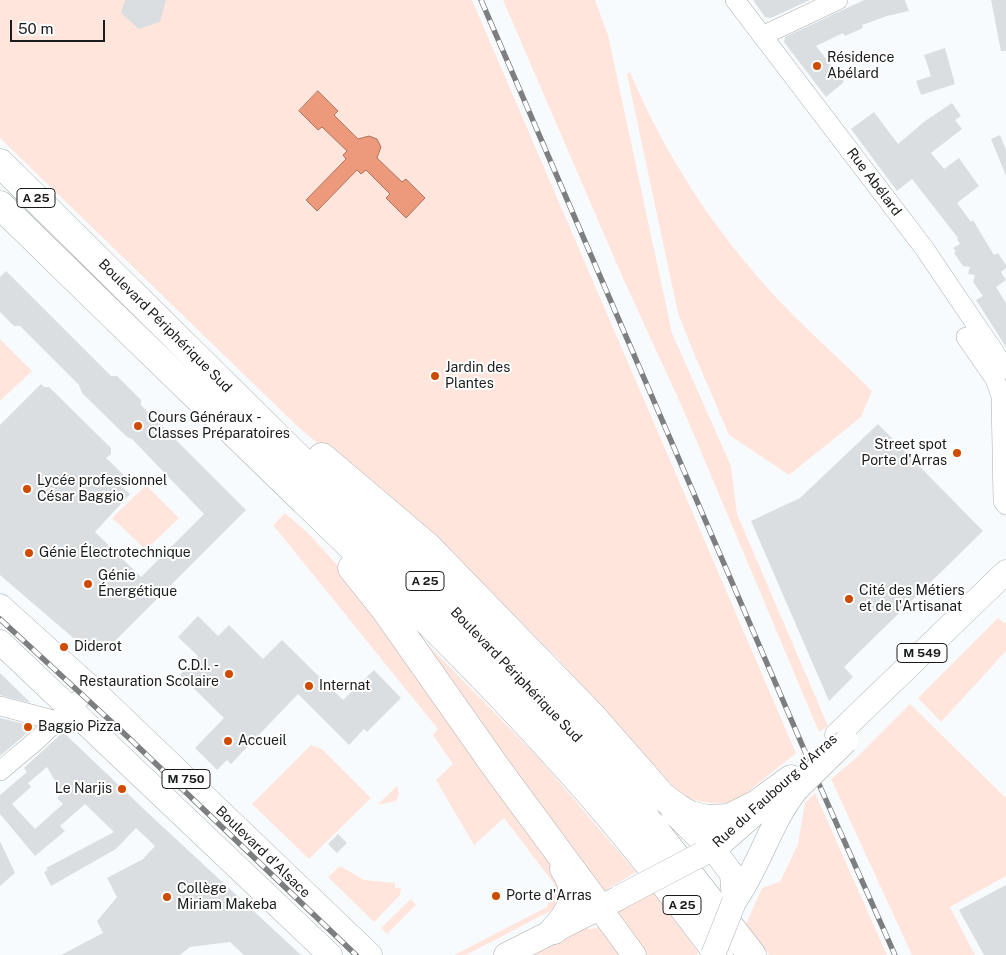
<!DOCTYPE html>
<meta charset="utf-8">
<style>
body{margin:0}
#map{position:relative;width:1006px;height:955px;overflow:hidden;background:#f8fbfe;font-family:"Public Sans",sans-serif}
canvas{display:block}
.scale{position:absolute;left:10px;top:20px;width:95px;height:22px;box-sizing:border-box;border:2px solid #1a1b1c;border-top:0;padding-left:6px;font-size:15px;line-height:18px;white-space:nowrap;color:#1a1b1c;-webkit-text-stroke:4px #fff;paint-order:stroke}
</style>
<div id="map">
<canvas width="1006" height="955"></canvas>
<div class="scale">50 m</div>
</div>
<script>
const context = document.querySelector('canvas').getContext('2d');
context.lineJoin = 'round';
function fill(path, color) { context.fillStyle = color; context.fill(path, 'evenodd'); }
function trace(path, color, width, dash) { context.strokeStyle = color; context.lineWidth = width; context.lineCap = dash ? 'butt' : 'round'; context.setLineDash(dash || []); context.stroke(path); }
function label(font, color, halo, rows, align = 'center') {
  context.font = font + ' "Public Sans",sans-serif'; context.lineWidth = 4; context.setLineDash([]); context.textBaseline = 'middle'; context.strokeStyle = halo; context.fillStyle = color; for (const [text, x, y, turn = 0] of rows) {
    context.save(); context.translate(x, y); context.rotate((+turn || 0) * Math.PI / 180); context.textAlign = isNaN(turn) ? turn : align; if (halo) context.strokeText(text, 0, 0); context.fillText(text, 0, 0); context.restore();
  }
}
fill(new Path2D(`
 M0,0H472L796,753L738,800C718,807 701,802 682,796L557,658L501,603L439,545L297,426L0,138Z
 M503,0H595L608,35L672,333L731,466L737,514L828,726L819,732L683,409L622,276Z
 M630,72C660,143 701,210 751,269C787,313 832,351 872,391L861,417L789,475L729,435L693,351L678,313L627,74Z
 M0,339L32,371L0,401Z
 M146,485L179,518L146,550L112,518Z
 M285,513L308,533L350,579L564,881L558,907L466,955H454L547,907L555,885L504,818L474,845L436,780L453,764L433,735L438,729L273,525Z
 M383,599L537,756L636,872L601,893Z
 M998,618L1004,623L1006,622V651L941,722L918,698Z
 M910,704L1006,798V876L950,907L975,955H912L831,779L854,760Z
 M311,745L322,749L371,798L309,859L252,804Z
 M397,786L399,793L396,801L377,805Z
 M815,793L887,955H769L746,924L762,888L780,882L798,844L805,803Z
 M340,866L364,880L395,883V888H401L400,895L374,922L328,877Z
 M653,891L698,952L697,955H645L618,918V910Z
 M411,899L416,905L387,934L381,928Z
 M599,927L620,955H529L582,928L591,929Z`), '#ffe5dc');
const water = new Path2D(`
 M318,91L338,111L334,115L358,139L369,136L377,139L381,147L377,158L402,182L406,179L425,198L406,218L386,198L390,194L366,170L361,174L357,170L317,211L306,200L346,159L343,155L347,151L322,127L318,130L299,111Z`);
fill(water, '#ec9a7b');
trace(water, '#ad745e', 1);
fill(new Path2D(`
 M125,0H166L160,22L139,29L121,13Z
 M753,0H810L771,18L765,17Z
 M864,0H905L909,11L887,16L862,25L863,28L845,36L843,33L816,46L844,82L826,97L784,42L785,37Z
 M991,0H1006V51H1001Z
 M945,48L955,84L921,95L916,81L931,76L924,55Z
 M952,103L961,116L955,120L962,129L931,153L944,169L959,158L979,186L957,203L971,222L973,220L994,255L998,253L1006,265V268L1001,272L1006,280L996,287L1006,303V347L976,300L983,296L973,282L975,275L968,274L970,267L963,266L954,253L956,252L953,248L960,244L957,239L958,238L912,179L897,191L851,129L874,112L898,144L925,121Z
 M1000,135L1006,150V176L991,139Z
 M6,271L111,376H117L141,400V405L246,510L109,647L85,648L0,575V425L41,384L44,387H49L111,448V454L106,458L129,480L122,487L130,494L95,532L141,577L204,514L132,439L127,437L82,393L79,385L20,326H14L0,312V277Z
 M878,424L983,531L844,667L853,677L829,701L751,521L800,498Z
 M198,616L218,636L229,625L263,659L282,640L343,700L374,670L401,698L367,732L364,729L349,745L298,694L231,764L227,760L217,770L195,748L224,718L180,675L198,656L178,637Z
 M0,673L31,703L0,695Z
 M0,718L33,726V728L0,756Z
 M63,732L149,814L301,955H244L230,942L190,947L180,955H61L103,933L97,921L117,897L107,878L143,859L155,846L136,828L116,849L51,886L44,872L48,870L46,868L114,832L85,804L60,826L65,831L35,856L0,814V795L27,772L24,768ZM47,767L62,793L57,798L63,804L35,829L12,804L31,787L28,783Z
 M338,834L347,843L337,853L328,844Z
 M0,841L15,873L0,886Z
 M1006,885V955H984L959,910Z`), '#dbdee1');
const minor = new Path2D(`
 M735,0L924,248L1006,369
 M762,36L838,0
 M966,337L995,379L1001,396L1003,501L1006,505
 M0,706L57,721
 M0,771L38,739L91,688`);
const major = new Path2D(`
 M0,606L91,688L370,955
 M0,642L330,955
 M837,735L1006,572
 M713,849L732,874L734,902
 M702,854L719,845L761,808
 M734,902C759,867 769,825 796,790
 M599,907L634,955
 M506,955L617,899`);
const highway = new Path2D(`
 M0,163L516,673L637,807L752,955
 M0,205C96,299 192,392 289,486C379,573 470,660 554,753C613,817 667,885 719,955
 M322,457L428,547L591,715L662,796L678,808L690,815L707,819L729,818L757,804L791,779
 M352,568L384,608L498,770L599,907
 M675,811L713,849
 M554,930C572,912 580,892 564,869`);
trace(minor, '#a9acaf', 20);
trace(major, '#a9acaf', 25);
trace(highway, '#a9acaf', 29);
trace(minor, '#fff', 19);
trace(major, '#fff', 24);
trace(highway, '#fff', 28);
const rail = new Path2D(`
 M481,0L822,791L895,955
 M0,619L129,738L356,955`);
trace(rail, '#7c7e80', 5.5);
trace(rail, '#fff', 4, [11]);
const majorBridge = new Path2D(`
 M796,790L846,741
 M620,897L702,854
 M713,955L734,902`);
trace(majorBridge, '#a9acaf', 25, []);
trace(majorBridge, '#fff', 24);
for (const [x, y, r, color] of [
 [817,66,5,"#cf4b00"],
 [435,376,5,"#cf4b00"],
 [138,426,5,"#cf4b00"],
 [957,453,5,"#cf4b00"],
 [27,489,5,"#cf4b00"],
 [29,553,5,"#cf4b00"],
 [88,584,5,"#cf4b00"],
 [849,599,5,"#cf4b00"],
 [64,647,5,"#cf4b00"],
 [229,674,5,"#cf4b00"],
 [309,686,5,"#cf4b00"],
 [28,727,5,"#cf4b00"],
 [228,741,5,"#cf4b00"],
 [122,789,5,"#cf4b00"],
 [496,896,5,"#cf4b00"],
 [167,897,5,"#cf4b00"]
]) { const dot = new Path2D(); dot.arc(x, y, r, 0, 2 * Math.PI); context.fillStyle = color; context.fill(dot); trace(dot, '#fff', 2); }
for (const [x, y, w] of [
 [36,198,38],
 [425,581,38],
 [922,653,50],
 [186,779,48],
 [682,905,38]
]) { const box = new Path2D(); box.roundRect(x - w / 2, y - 9.5, w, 19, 4); context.fillStyle = '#fff'; context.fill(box); trace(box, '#1a1b1c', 1); }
label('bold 12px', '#1a1b1c', null, [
 ["A 25",36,198],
 ["A 25",425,581],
 ["M 549",922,653],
 ["M 750",186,779],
 ["A 25",682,905]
]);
label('14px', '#1a1b1c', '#fff', [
 ["Résidence",827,58],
 ["Abélard",827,74],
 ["Jardin des",445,368],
 ["Plantes",445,384],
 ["Cours Généraux -",148,418],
 ["Classes Préparatoires",148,434],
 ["Street spot",947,445,"right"],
 ["Porte d'Arras",947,461,"right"],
 ["Lycée professionnel",37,481],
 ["César Baggio",37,497],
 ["Génie Électrotechnique",39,553],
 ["Génie",98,576],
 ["Énergétique",98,592],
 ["Cité des Métiers",859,591],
 ["et de l'Artisanat",859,607],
 ["Diderot",74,647],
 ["C.D.I. -",219,666,"right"],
 ["Restauration Scolaire",219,682,"right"],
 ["Internat",319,686],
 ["Baggio Pizza",38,727],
 ["Accueil",238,741],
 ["Le Narjis",112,789,"right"],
 ["Collège",177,889],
 ["Miriam Makeba",177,905],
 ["Porte d'Arras",506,896]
], 'left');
label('14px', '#1a1b1c', '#fff', [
 ["Rue Abélard",874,182,53],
 ["Boulevard Périphérique Sud",165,326,45],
 ["Boulevard Périphérique Sud",516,675,46],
 ["Rue du Faubourg d'Arras",775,791,-42],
 ["Boulevard d'Alsace",263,852,44]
]);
</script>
